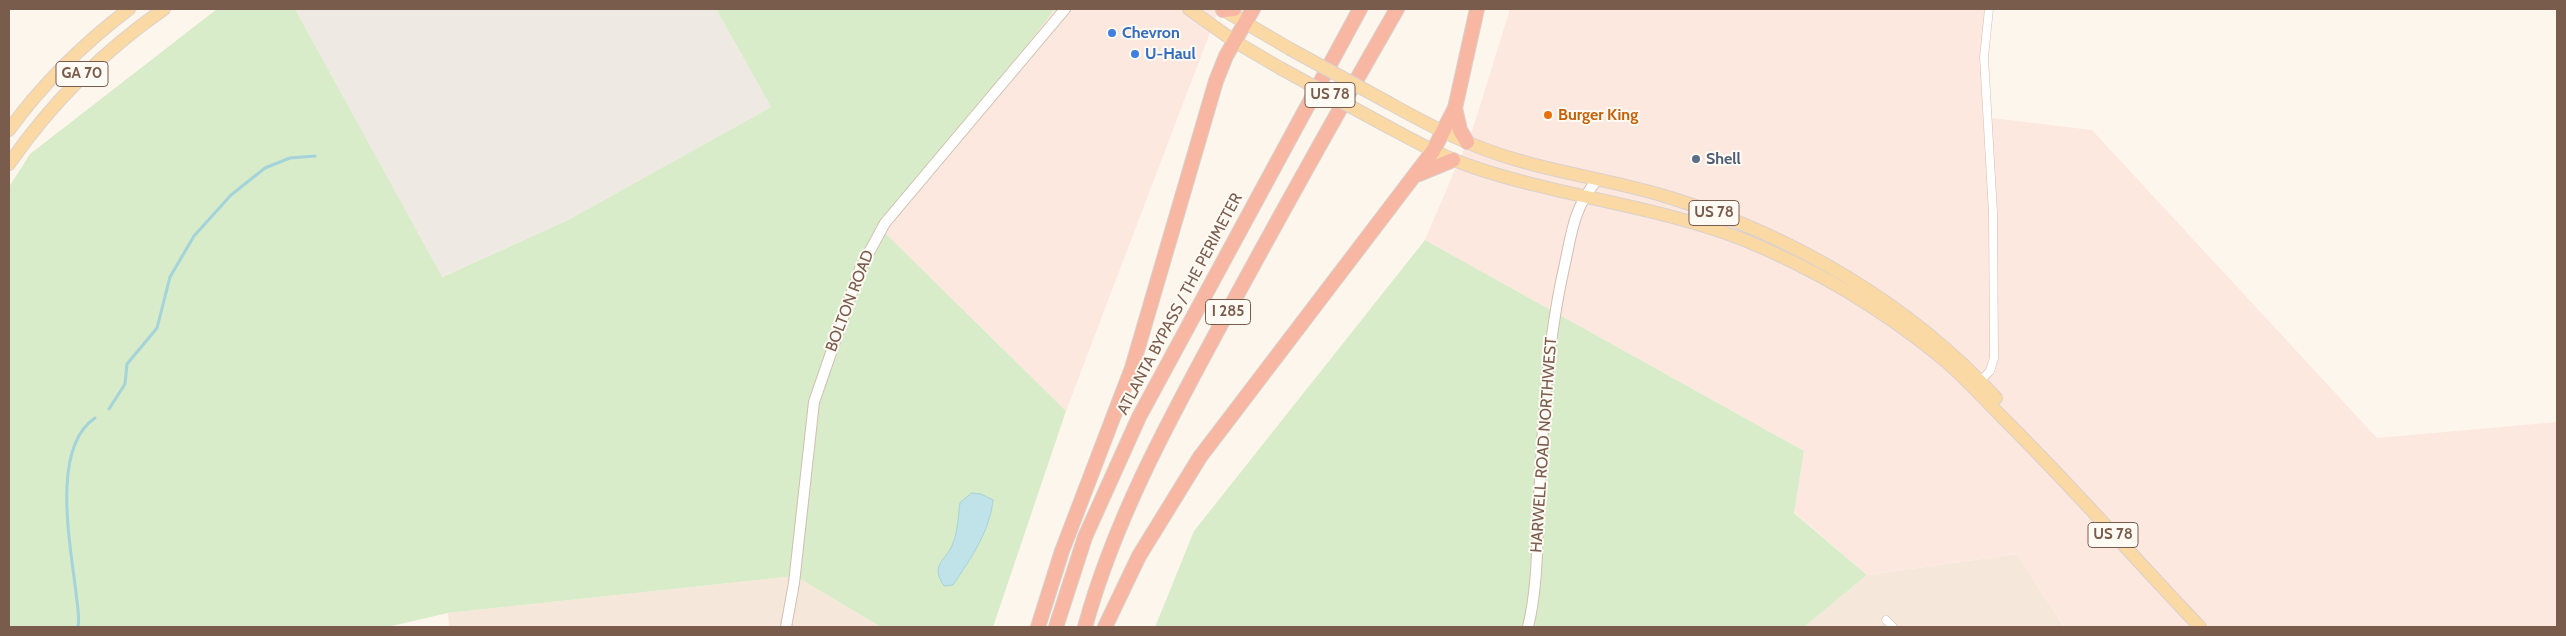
<!DOCTYPE html>
<style>
body{margin:0}
#map{position:relative;width:2566px;height:636px;overflow:hidden;background:#fdf6ec;font-family:Cabin,sans-serif}
canvas{display:block}
.frame{position:absolute;inset:0;border:10px solid #7a5c4d;pointer-events:none}
</style>
<div id="map">
<canvas width="2566" height="636"></canvas>
<div class="frame"></div>
</div>
<script>
const context = document.querySelector('canvas').getContext('2d');
context.lineJoin = 'round';
function fill(path, color) { context.fillStyle = color; context.fill(path, 'evenodd'); }
function trace(path, color, width, dash) { context.strokeStyle = color; context.lineWidth = width; context.lineCap = dash ? 'butt' : 'round'; context.setLineDash(dash || []); context.stroke(path); }
function label(font, color, halo, rows, align = 'center') {
  context.font = font + ' Cabin,sans-serif'; context.lineWidth = 4; context.setLineDash([]); context.textBaseline = 'middle'; context.strokeStyle = halo; context.fillStyle = color; for (const [text, x, y, turn = 0] of rows) {
    context.save(); context.translate(x, y); context.rotate((+turn || 0) * Math.PI / 180); context.textAlign = isNaN(turn) ? turn : align; if (halo) context.strokeText(text, 0, 0); context.fillText(text, 0, 0); context.restore();
  }
}
fill(new Path2D(`
 M2017,554L2064,627H1804L1867,575Z
 M795,576L881,627H449L448,613Z`), '#f5e8da');
fill(new Path2D(`
 M1055,9H1219L1066,411L878,226L969,118Z
 M1510,9H1992L1983,32L1992,118L2092,130L2377,438L2557,422V627H2064L2017,554L1867,575L1794,512L1804,451L1425,240L1474,125Z`), '#fde8e0');
fill(new Path2D(`
 M295,9H716L771,107L568,220L441,277Z`), '#efe9e4');
fill(new Path2D(`
 M217,9H295L442,277L568,220L771,107L716,9H1055L970,118L878,226L1066,411L993,627H881L795,576L448,613L387,627H9V187L30,154Z
 M1425,240L1804,451L1794,513L1867,575L1804,627H1155L1194,531Z`), '#d8ecc9');
const water = new Path2D(`
 M972,493L981,494L993,500C990,531 970,560 953,585L944,586C929,563 947,561 953,543C958,531 958,516 960,503Z`);
fill(water, '#bfe3e8');
trace(water, '#a5d3da', 1);
trace(new Path2D(`
 M109,409L125,384L127,364L157,328L170,277L194,236L231,195L265,168L290,158L315,156
 M78,627C80,616 77,604 76,593C71,547 50,448 95,418`), '#a5d3da', 3);
const minor = new Path2D(`
 M1978,383L1990,371L1994,358L1993,213L1984,57L1989,9
 M1886,620L1893,627`);
const tertiary = new Path2D(`
 M786,627L794,583L814,402L860,269L885,223L1065,9
 M1528,627C1538,586 1537,541 1539,498C1543,421 1547,344 1564,268C1572,232 1573,209 1597,180`);
const primary = new Path2D(`
 M1189,9L1234,41L1280,68
 M1222,9L1290,49
 M1389,103C1430,126 1471,147 1517,160C1568,175 1621,182 1671,198C1793,236 1910,304 1996,398
 M1379,122C1409,138 1440,156 1473,167C1561,197 1654,205 1742,239C1813,268 1882,309 1942,358C1964,376 1982,397 2002,417C2071,485 2134,558 2200,627
 M9,130C43,83 83,44 129,9
 M9,164C52,102 102,52 164,9`);
const motorway = new Path2D(`
 M1223,10L1234,9
 M1455,108L1460,130L1467,142
 M1419,174L1453,160
 M1038,627L1062,551L1132,368L1216,81L1226,56L1253,9
 M1056,627L1085,537L1139,417L1360,9
 M1085,627C1114,521 1167,424 1219,328C1277,221 1336,115 1397,9
 M1105,627L1139,556L1200,457L1433,151L1455,108L1477,9`);
trace(minor, '#d1beb0', 9);
trace(tertiary, '#d1beb0', 12);
trace(primary, '#dad1cd', 14);
trace(motorway, '#dad1cd', 16);
trace(minor, '#fff', 8);
trace(tertiary, '#fff', 10);
trace(primary, '#fbd9a5', 12);
trace(motorway, '#f7b7a3', 14);
const primaryBridge = new Path2D(`
 M1290,49L1389,103
 M1280,68L1379,122`);
trace(primaryBridge, '#dad1cd', 14, []);
trace(primaryBridge, '#fbd9a5', 12);
for (const [x, y, r, color] of [
 [1112,33,5,"#3f7fe0"],
 [1135,54,5,"#3f7fe0"],
 [1548,115,5,"#e8710a"],
 [1696,159,5,"#5c6f8a"]
]) { const dot = new Path2D(); dot.arc(x, y, r, 0, 2 * Math.PI); context.fillStyle = color; context.fill(dot); trace(dot, '#fffaf3', 2); }
for (const [x, y, w] of [
 [82,74,52],
 [1330,95,50],
 [1714,213,50],
 [1228,312,45],
 [2113,535,50]
]) { const box = new Path2D(); box.roundRect(x - w / 2, y - 12.5, w, 25, 4); context.fillStyle = '#fffaf3'; context.fill(box); trace(box, '#7a5c4d', 1); }
label('bold 15px', '#7a5c4d', null, [
 ["GA 70",82,74],
 ["US 78",1330,95],
 ["US 78",1714,213],
 ["I 285",1228,312],
 ["US 78",2113,535]
]);
label('bold 16px', '#366cbe', '#fffaf3', [
 ["Chevron",1122,33],
 ["U-Haul",1145,54]
], 'left');
label('bold 16px', '#c56008', '#fffaf3', [
 ["Burger King",1558,115]
], 'left');
label('bold 16px', '#4e5e75', '#fffaf3', [
 ["Shell",1706,159]
], 'left');
label('16px', '#7a5c4d', '#fffaf3', [
 ["BOLTON ROAD",850,301,-69],
 ["ATLANTA BYPASS / THE PERIMETER",1180,304,-62],
 ["HARWELL ROAD NORTHWEST",1544,445,-86]
]);
</script>
